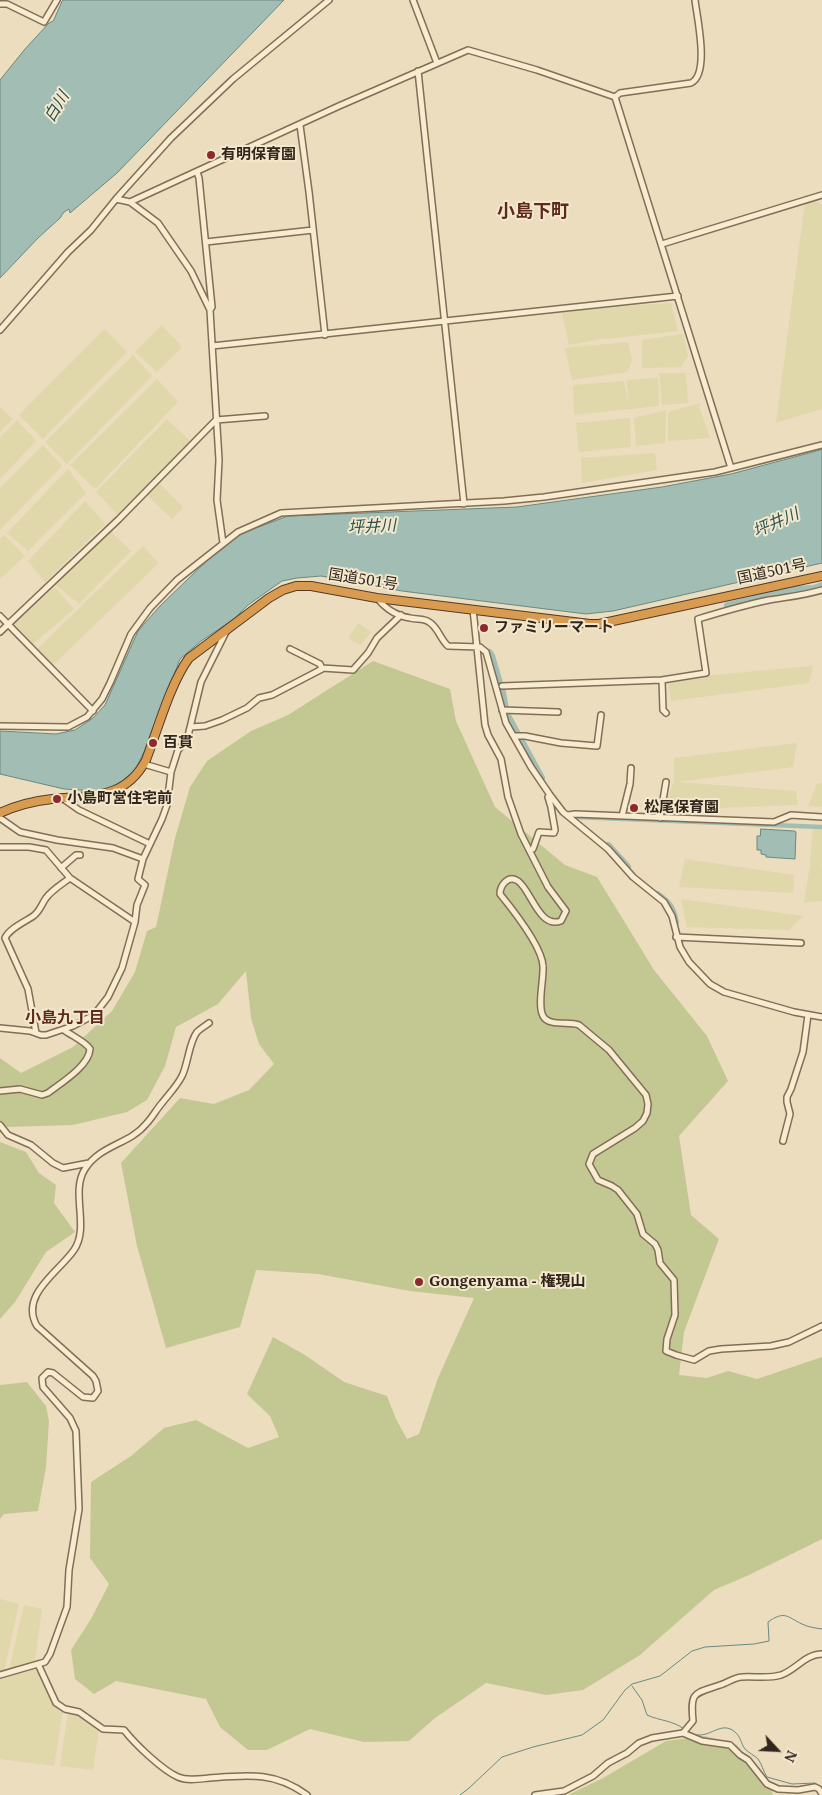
<!DOCTYPE html>
<meta charset="utf-8">
<style>
body{margin:0}
#map{position:relative;width:822px;height:1795px;overflow:hidden;background:#ebddbe;font-family:"Noto Serif",serif}
canvas{display:block}
.north{position:absolute;left:752px;top:1725px;width:50px;height:50px;-webkit-text-stroke:4px #f3e8cd;paint-order:stroke;rotate:115deg;font-size:14px;font-weight:700;line-height:20px;text-align:center;color:#32261c}
.north::after{content:'';display:block;margin:auto;width:18px;height:22px;background:#32261c;clip-path:polygon(50% 0,100% 100%,50% 72%,0 100%)}
</style>
<div id="map">
<canvas width="822" height="1795"></canvas>
<div class="north">N</div>
</div>
<script>
const context = document.querySelector('canvas').getContext('2d');
context.lineJoin = 'round';
function fill(path, color) { context.fillStyle = color; context.fill(path, 'evenodd'); }
function trace(path, color, width, dash) { context.strokeStyle = color; context.lineWidth = width; context.lineCap = dash ? 'butt' : 'round'; context.setLineDash(dash || []); context.stroke(path); }
function label(font, color, halo, rows, align = 'center') {
  context.font = font + ' "Noto Serif","Noto Sans JP",serif'; context.lineWidth = 4; context.setLineDash([]); context.textBaseline = 'middle'; context.strokeStyle = halo; context.fillStyle = color; for (const [text, x, y, turn = 0] of rows) {
    context.save(); context.translate(x, y); context.rotate((+turn || 0) * Math.PI / 180); context.textAlign = isNaN(turn) ? turn : align; if (halo) context.strokeText(text, 0, 0); context.fillText(text, 0, 0); context.restore();
  }
}
fill(new Path2D(`
 M806,194L822,205V409L776,423Z
 M671,303L678,331L595,340L569,345L562,313L595,308Z
 M162,325L182,347L157,372L135,352Z
 M105,329L127,352L43,439L19,415Z
 M683,334L688,356L681,367L642,368V340Z
 M628,342L632,361L627,372L572,380L565,348Z
 M133,355L152,376L67,464L45,442Z
 M659,373H686L688,403L662,405Z
 M658,378L659,406L574,415L573,385L624,381L628,402L627,380Z
 M157,379L178,402L95,489L70,465Z
 M701,403L699,407L710,438L668,441V412Z
 M0,407L13,419L0,432Z
 M666,410L665,443L636,446L634,418Z
 M630,418L631,447L579,452L576,423Z
 M167,419L191,442L119,516L96,492Z
 M17,420L36,441L0,479V437Z
 M43,445L62,466L0,530V488Z
 M655,453L657,470L582,483L581,458Z
 M68,469L86,493L28,551L7,533Z
 M157,481L183,507L172,519L145,493Z
 M85,501L105,524L45,582L28,561Z
 M111,532L131,551L79,604L56,585Z
 M4,535L25,556L0,579V539Z
 M143,546L159,563L53,665L37,649Z
 M55,587L74,609L32,645L13,626Z
 M358,623L371,632L361,645L348,638Z
 M813,666L809,683L671,701L667,679Z
 M797,743L793,767L677,782L796,791L798,805L662,810L674,782V758Z
 M822,783V807L808,806L817,784Z
 M813,826H822V865L818,866H822V901L804,903L810,865Z
 M685,859L794,875L793,893L679,887Z
 M681,899L803,916L789,930L687,927Z
 M0,1599L19,1604L4,1671L0,1673Z
 M24,1605L42,1609L35,1661L9,1670Z
 M35,1667L54,1707L63,1710L54,1766L0,1759V1679Z
 M68,1713L78,1715L99,1729L93,1770L60,1766Z`), '#e0d7ab');
fill(new Path2D(`
 M373,661L450,689L456,721L495,807L565,865L597,877L654,970L707,1036L728,1081L679,1136L691,1215L719,1239L684,1332L679,1375L707,1378L728,1371L757,1379L822,1357V1539L749,1575L714,1590L640,1655L583,1690L546,1695L486,1683L435,1718L409,1741L364,1742L310,1729L267,1750H248L220,1727L206,1699L116,1681L94,1694L75,1679L71,1650L91,1619L109,1584L90,1558L91,1482L131,1456L164,1428L196,1420L248,1448L279,1437L270,1416L247,1394L273,1337L305,1355L344,1382L387,1396L396,1419L407,1439L419,1434L438,1378L474,1298L410,1291L318,1274L256,1270L240,1327L166,1348L137,1246L121,1163L180,1098L214,1104L249,1090L274,1064L259,1044L251,1018L246,971L218,1004L176,1027L165,1066L147,1100L127,1112L73,1125L4,1127L0,1133V1058L21,1073L73,1047L112,1011L135,972L147,931L156,927L175,838L190,787L207,761L251,731L288,715Z
 M0,1142L26,1152L39,1173L56,1185L54,1203L75,1232L46,1252L15,1302L0,1319Z
 M27,1382L46,1406L49,1421L46,1467L38,1511L4,1514L0,1519V1385Z
 M704,1736L737,1745L769,1783L773,1795H568L603,1778L666,1741Z`), '#c3c893');
const water = new Path2D(`
 M63,0H284L117,173L70,213L69,209L64,212L60,218L38,238L0,278V80L25,49L49,23L53,21Z
 M822,450V563L613,611L586,614L402,591L321,576L297,578L282,581L248,605L234,619L201,641L180,659L147,746L135,770L115,787L97,791L64,789L0,774V731L56,734L75,730L93,718L105,705L138,631L160,606L217,551L240,534L288,516L517,507L662,487L731,474Z
 M761,829L794,831L796,832L795,859L766,857V855L761,854V850H757V836H760Z`);
fill(water, '#a1bdb4');
trace(water, '#698a81', 1);
trace(new Path2D(`
 M632,1686L642,1700L647,1715C660,1721 672,1720 684,1729
 M687,1731C707,1745 719,1718 735,1732C741,1737 741,1744 745,1749C749,1753 754,1755 758,1759C762,1764 763,1771 767,1777L792,1784L815,1783L822,1789
 M460,1795L468,1789L502,1757L533,1747L582,1735L603,1720L625,1690L632,1684L660,1676L692,1651L705,1647L754,1644L769,1641L768,1622C785,1610 787,1617 802,1624C808,1627 815,1628 822,1629`), '#698a81', 1);
trace(new Path2D(`
 M576,817L822,827`), '#a1bdb4', 4.5);
trace(new Path2D(`
 M728,606L794,590L814,589L822,586
 M489,653L491,656L499,683
 M501,687L506,714L541,778
 M608,846L627,867
 M657,895C669,903 672,908 675,922`), '#a1bdb4', 8);
const minor = new Path2D(`
 M413,0L437,63
 M0,4H7L44,22L57,0
 M418,71L464,504
 M615,97L620,93L691,83C710,74 697,18 695,0
 M300,125L309,192L325,335
 M197,172L199,178L212,307L210,310
 M116,199L130,202L158,223L191,271L210,310L219,460L217,500L223,543
 M130,202L339,106L468,50L537,70L615,97L731,468
 M206,242L313,230
 M662,244L822,195
 M0,330L68,252L91,230L116,199L171,138L233,79L329,0
 M212,346L678,296
 M377,598C385,608 397,616 410,618C417,620 423,618 429,622C438,627 440,639 448,646L480,647L486,652L506,723L531,767L550,795L563,812L608,849L633,877L664,902L672,916L680,947L689,962L710,984L724,992L794,1012L822,1017
 M473,609L485,725L488,735L501,759L508,797L521,834L548,887L566,911L561,921C539,929 531,890 518,881C508,874 500,886 500,894C513,910 542,946 543,966C544,979 537,1005 543,1016C549,1027 569,1021 579,1025L609,1050L646,1095L648,1104L647,1113L643,1121L635,1128L593,1154L589,1164L598,1180L612,1186L618,1190L637,1214L643,1234L655,1244L658,1250L660,1263L674,1280L675,1315L667,1339L666,1351L676,1355L694,1360L709,1351L721,1349L771,1346L789,1342L822,1326
 M0,616L93,711
 M0,632L119,519L216,420L265,416
 M322,668L353,670L368,653L377,638L401,615
 M662,680L663,710L666,713
 M502,686L662,680L706,673L698,619C721,612 745,605 769,600C787,597 806,595 822,590
 M502,710L558,712
 M0,726L68,727L87,717L102,699L110,683L131,634L150,608L177,580L238,532L281,513L504,501L544,497L715,472L822,445
 M191,727L205,726L222,720L247,708L259,698L272,695L322,669L320,664L290,649
 M514,736H525L561,743L597,746L601,715
 M144,764L171,772
 M62,798L79,810L150,844
 M568,815L575,814L774,822L791,815L822,817
 M622,816L630,784L631,768
 M0,818L20,832L57,840L113,848L143,859
 M660,818L666,782
 M0,847H29L46,850L70,878L135,922
 M533,849L539,832L554,833L555,830L551,807L548,797L549,796
 M61,868L76,855H80
 M676,937L801,943
 M0,1028L30,1031L41,1035H46L73,1026L94,1015L108,997L122,968L135,922L137,905L145,885L138,879L143,859L162,819L167,805L171,772L178,750L187,740L201,682L226,632
 M36,1033L28,989L5,938C9,929 24,922 32,917C40,912 41,905 46,898C52,890 62,884 70,878
 M0,1091L20,1089L42,1095L48,1093C61,1083 89,1066 90,1049C86,1042 72,1036 64,1030
 M0,1125L8,1135L31,1145L53,1163L63,1168L89,1163
 M783,1141L790,1114L787,1102V1097L791,1089L803,1052L808,1015
 M38,1664L56,1703L65,1709L79,1712L103,1729L124,1730C135,1744 162,1770 178,1777C187,1781 199,1779 209,1778C247,1775 274,1771 307,1795
 M0,1675L45,1662L50,1654L67,1607L69,1570L79,1509L76,1431L70,1418L43,1387L42,1378L48,1372L53,1373L83,1397L93,1398L98,1391L96,1381L93,1376L37,1326C19,1295 59,1272 74,1250C90,1227 70,1192 85,1169C100,1145 130,1144 146,1124C152,1118 156,1110 162,1103C169,1094 177,1086 182,1076C188,1064 189,1042 197,1032C200,1029 205,1026 209,1023
 M683,1733L693,1721C690,1691 694,1694 720,1685C727,1683 735,1677 742,1677C755,1676 768,1679 781,1675C796,1670 805,1654 822,1654
 M535,1795L564,1791L593,1776L608,1763L627,1753L639,1743L652,1738L683,1733L702,1741L730,1745L740,1755L748,1760L767,1784L778,1789L798,1790L815,1787L819,1789L822,1794`);
const highway = new Path2D(`
 M0,813C17,805 34,801 52,799C91,795 125,800 146,760C158,729 170,684 189,658L269,598L283,590L296,586H311L377,598L590,624H599L822,576`);
trace(minor, '#826e57', 8);
trace(highway, '#503c2c', 10);
trace(minor, '#f7ebd0', 5);
trace(highway, '#d99b50', 8);
for (const [x, y, r, color] of [
 [211,155,5,"#8f2a2c"],
 [484,628,5,"#8f2a2c"],
 [153,743,5,"#8f2a2c"],
 [57,799,5,"#8f2a2c"],
 [634,808,5,"#8f2a2c"],
 [419,1282,5,"#8f2a2c"]
]) { const dot = new Path2D(); dot.arc(x, y, r, 0, 2 * Math.PI); context.fillStyle = color; context.fill(dot); trace(dot, '#f3e8cd', 2); }
label('bold 15px', '#32261c', '#f3e8cd', [
 ["有明保育園",221,155],
 ["ファミリーマート",494,628],
 ["百貫",163,743],
 ["小島町営住宅前",67,799],
 ["松尾保育園",644,808],
 ["Gongenyama - 権現山",429,1282]
], 'left');
label('15px', '#32261c', '#f3e8cd', [
 ["国道501号",772,572,-12],
 ["国道501号",363,580,9]
]);
label('italic 16px', '#2b524f', '#f3e8cd', [
 ["白川",57,107,-59],
 ["坪井川",776,523,-24],
 ["坪井川",372,527,-3]
]);
label('bold 16px', '#5d2a1d', '#f3e8cd', [
 ["小島九丁目",65,1018]
]);
label('bold 18px', '#5d2a1d', '#f3e8cd', [
 ["小島下町",533,212]
]);
</script>
